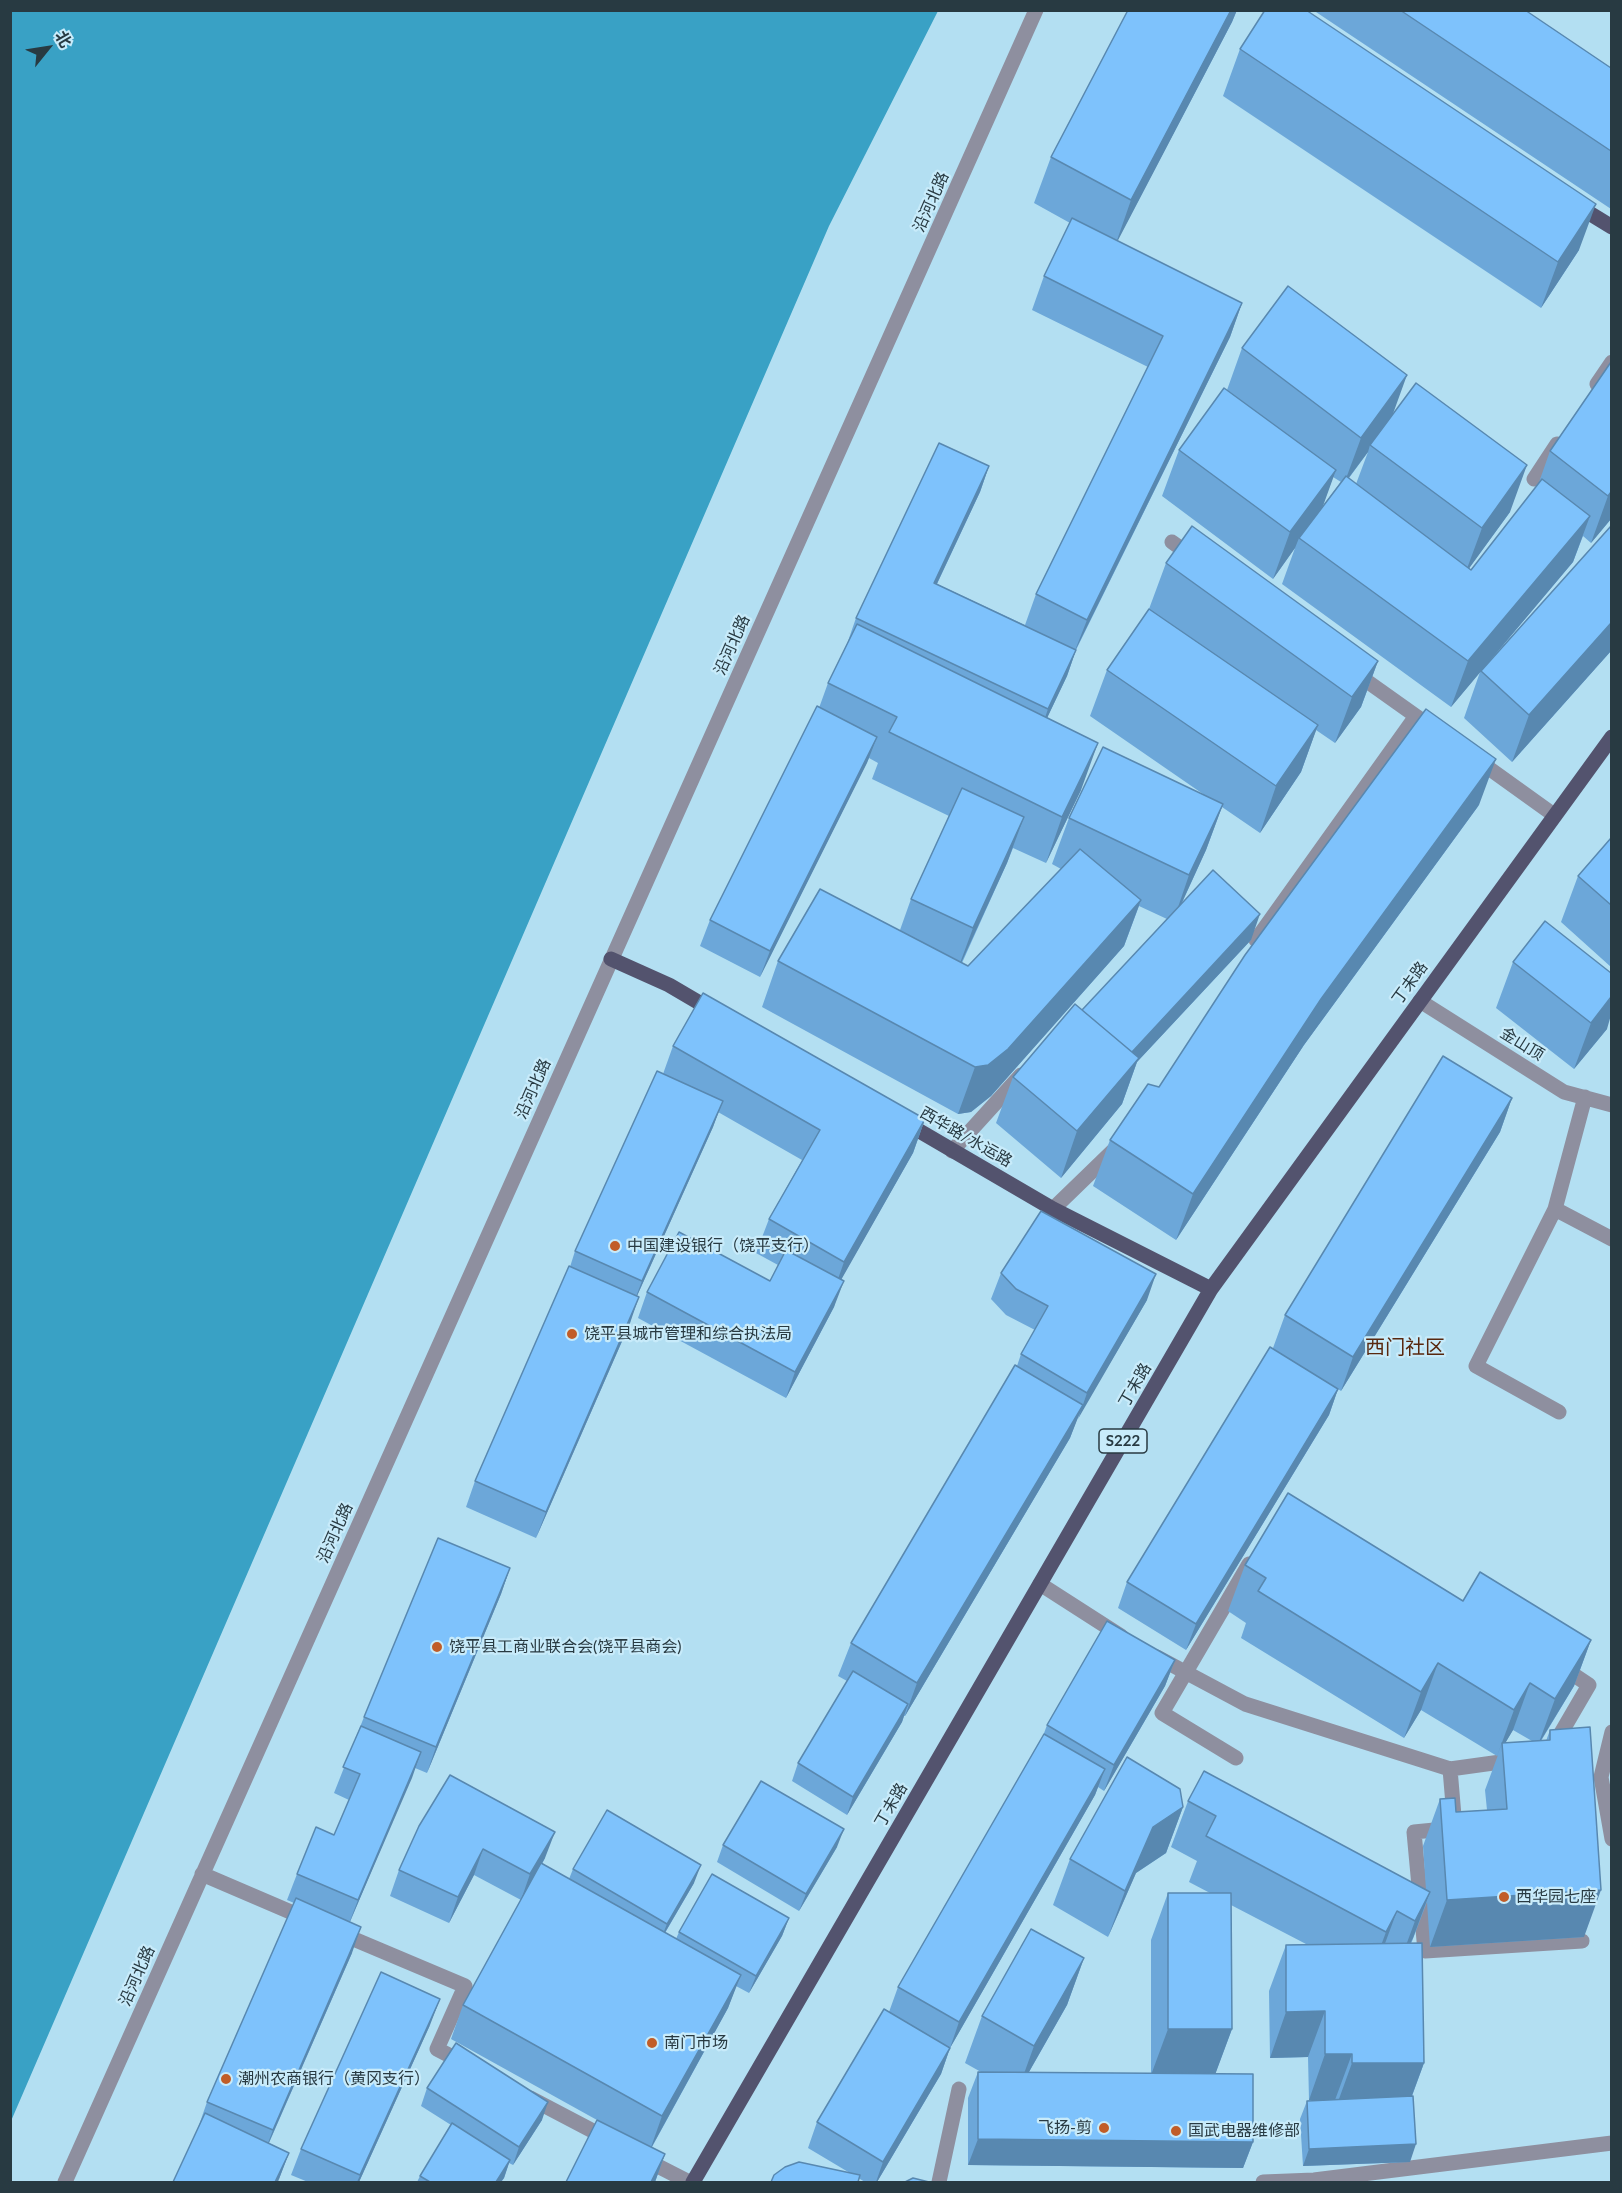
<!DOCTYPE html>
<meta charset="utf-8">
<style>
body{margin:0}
#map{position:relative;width:1622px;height:2193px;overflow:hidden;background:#b3dff2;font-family:Lato,"Noto Sans SC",sans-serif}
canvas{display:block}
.frame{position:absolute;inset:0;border:12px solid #283a42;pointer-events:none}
.north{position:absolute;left:18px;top:18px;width:60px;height:60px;-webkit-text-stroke:4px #c8ebfa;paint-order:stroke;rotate:60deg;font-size:16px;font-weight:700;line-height:24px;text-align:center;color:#283a42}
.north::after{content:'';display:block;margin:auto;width:21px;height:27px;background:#283a42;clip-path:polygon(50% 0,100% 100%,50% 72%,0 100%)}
</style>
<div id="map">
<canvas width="1622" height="2193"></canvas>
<div class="frame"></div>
<div class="north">北</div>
</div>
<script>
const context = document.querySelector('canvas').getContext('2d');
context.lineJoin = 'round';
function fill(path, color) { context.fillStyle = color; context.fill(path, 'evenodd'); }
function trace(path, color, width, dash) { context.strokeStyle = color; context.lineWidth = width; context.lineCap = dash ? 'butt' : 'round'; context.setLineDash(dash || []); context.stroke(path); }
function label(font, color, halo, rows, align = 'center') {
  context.font = font + ' Lato,"Noto Sans SC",sans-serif'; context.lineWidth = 4.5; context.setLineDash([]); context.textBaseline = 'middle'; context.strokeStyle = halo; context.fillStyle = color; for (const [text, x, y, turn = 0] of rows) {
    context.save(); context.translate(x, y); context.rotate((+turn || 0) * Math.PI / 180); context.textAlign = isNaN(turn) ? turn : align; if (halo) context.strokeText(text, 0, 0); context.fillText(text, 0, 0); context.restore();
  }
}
fill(new Path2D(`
 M11,10L938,11L829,226L11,2121Z`), '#39a1c5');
trace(new Path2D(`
 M1597,384L1612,362
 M1534,479L1557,444
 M1172,542L1193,557
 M1354,672L1423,721
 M1476,759L1554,815
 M1256,940L1416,716
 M1420,1001L1564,1092L1612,1105
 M1585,1097L1555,1209L1612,1239
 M952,1151L1021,1075
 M1053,1209L1116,1148
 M1555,1209L1476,1366L1559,1412
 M1040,1584L1121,1636
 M1157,1657L1245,1704L1450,1769L1515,1760
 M1612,1732L1601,1777L1612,1839
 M1554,1745L1589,1685L1562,1667
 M1236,1758L1162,1713L1249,1564
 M1450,1769L1455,1828L1414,1832L1425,1951L1582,1941
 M202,1874L307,1919
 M337,1932L465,1986L437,2049L466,2064
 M530,2098L610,2140
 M644,2159L689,2182
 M65,2182L1036,10
 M939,2182L959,2089
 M1263,2182L1314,2180L1612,2143`), '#8e8f9f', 15);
trace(new Path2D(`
 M1576,205L1612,227
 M611,959L669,985L715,1012
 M904,1122L1053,1209L1211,1289
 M693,2182L1211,1289L1612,737`), '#53536e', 15);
fill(new Path2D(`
 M1128,10H1237L1232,22L1117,241L1242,303L1230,337L1076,650L1067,676L1047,718L1081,790L1046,863L1013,848L1007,863L962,963L968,966L1061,869L1052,864L1069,818L1203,794L1090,716L1107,670L1149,609L1166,563L1378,661L1361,707L1335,743L1316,730L1301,772L1260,833L1222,807L1206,850L1181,905L1251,940L1137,1062L1122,1104L1061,1178L996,1123L1013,1077L1082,1010L1167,919L1139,906L1124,946L991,1096L971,1112L958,1114L762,1007L778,961L900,930L911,899L949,816L872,779L878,763L869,758L760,977L700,946L710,920L819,708L828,683L847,644L856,618L989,466L980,492L937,584L1025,625L1036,594L1148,367L1032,310L1044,276L1070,223L1034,203L1051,157Z
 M1313,10H1525L1611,68V209Z
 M1240,49L1579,250L1541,308L1223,96Z
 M1242,348L1392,415L1510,512L1469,568L1471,570L1538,485L1550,451L1611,362V519L1591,543L1583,536L1573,562L1488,663L1611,526V651L1512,762L1464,718L1480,672L1451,707L1282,584L1295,548L1273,579L1162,496L1179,450L1227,390ZM1368,452L1356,484L1349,478ZM1333,477L1341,482L1322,507Z
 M1479,805L1304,1045L1176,1240L1093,1186L1110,1140L1159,1087Z
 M1611,838V967L1561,922L1578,876Z
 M1513,962L1607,1029L1574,1069L1496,1008Z
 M673,1046L925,1119L913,1153L841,1279L834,1307L786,1398L638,1318L647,1292L770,1281L778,1265L756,1253L769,1219L802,1160L718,1112L713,1127L637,1296L630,1323L536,1538L466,1507L475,1481L570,1267L575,1251L663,1074Z
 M1512,1098L1500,1132L1341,1391L1338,1389L1329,1415L1186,1650L1118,1608L1127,1582L1273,1348L1285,1315Z
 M1001,1273L1147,1300L1077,1419L1070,1438L905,1716H904L902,1722L847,1815L792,1781L798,1763L847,1681L838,1676L851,1643L1017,1366L1021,1354L1035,1330L1006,1315L991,1299Z
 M1245,1565L1463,1601L1591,1640L1574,1686L1541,1741H1546L1550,1730L1584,1937L1430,1947L1427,1902L1411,1944L1424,2063L1412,2096L1410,2162L1303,2166L1300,2119L1307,2101L1331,2100H1309L1308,2057L1270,2058L1269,1991L1286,1945L1306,1944L1231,1905L1232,2029L1215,2074L1253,2142L1243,2168L968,2165V2098L978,2072H981L965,2063L982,2016L1084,1958L1067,2005L1029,2072L1151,2074V1940L1168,1893H1210L1189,1882L1197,1861L1171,1847L1188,1801L1426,1890L1423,1846L1440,1799L1456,1812L1487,1810L1485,1790L1498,1755L1497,1756L1421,1710L1404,1738L1241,1638L1246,1623L1228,1611ZM1513,1730L1532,1741L1505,1743Z
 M510,1568L501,1594L427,1773L415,1768L350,1922L352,1953L269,2143L289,2153L279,2179L198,2128L207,2102L294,1903L287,1900L297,1874L334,1835L349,1800L334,1793L364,1717Z
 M1175,1660L1165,1686L1104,1791L1098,1787L1095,1795L950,2048L941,2074L877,2182H865L808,2148L817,2122L889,2012L898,1987L1043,1736L1047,1725Z
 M1183,1807L1166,1853L1136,1873L1108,1937L1053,1905L1070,1859Z
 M419,1826L545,1858L542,1864L569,1879L573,1869L694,1883L665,1933L676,1939L679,1932L789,1918L782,1936L749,1993L736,1986L728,2008L652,2147L665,2154L655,2182H566L597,2120L451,2039L463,2005L521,1900L474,1875L449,1923L390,1896L399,1870Z
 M723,1845L837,1847L799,1911L717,1862Z
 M430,2025L359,2182H308L291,2175L301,2149Z
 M427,2088L542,2120L513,2165L509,2163L504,2178L501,2182H417L420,2176L451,2125L421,2106Z`), '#6ca7d9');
fill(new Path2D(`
 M1231,10H1237L1232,22L1115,246L1131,200Z
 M1596,204L1579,250L1541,308L1558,262Z
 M1242,303L1230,337L1074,653L1087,620Z
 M1407,375L1390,422L1370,445L1368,452L1344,484L1361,438Z
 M1527,465L1510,512L1465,574L1482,528Z
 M989,466L980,492L925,609L934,583Z
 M1336,470L1319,517L1299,538L1295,548L1273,579L1290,532Z
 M1611,492V519L1591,543L1608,496Z
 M1590,516L1573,562L1451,707L1468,661Z
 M1611,623V651L1512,762L1529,715Z
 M1076,650L1067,676L1039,735L1048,709Z
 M1378,661L1361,707L1335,743L1352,697Z
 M1318,725L1301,772L1260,833L1276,786Z
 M877,737L867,763L760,977L770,951Z
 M1098,743L1081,790L1046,863L1062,817Z
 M1496,759L1479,805L1304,1045L1176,1240L1193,1194L1321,999Z
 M1223,804L1206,850L1173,922L1189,875Z
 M1024,817L1007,863L956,974L973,928Z
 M1141,900L1124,946L991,1096L971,1112L958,1114L975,1067Z
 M1260,914L1251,940L1137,1062L1122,1104L1061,1178L1077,1131L1127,1057Z
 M1611,997V1015L1607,1029L1574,1069L1591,1023Z
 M1512,1098L1500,1132L1341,1391L1353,1357Z
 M723,1101L713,1127L632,1307L642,1281Z
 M925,1119L913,1153L832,1296L844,1262Z
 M1156,1274L1147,1300L1078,1419L1087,1393Z
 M844,1281L834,1307L786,1398L795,1372Z
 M639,1297L630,1323L536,1538L546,1512Z
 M1338,1389L1329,1415L1186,1650L1196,1624Z
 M1083,1405L1070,1438L905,1716L917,1683Z
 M510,1568L501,1594L427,1773L436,1747Z
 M1591,1640L1574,1686L1538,1745L1555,1699Z
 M1175,1660L1165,1686L1104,1791L1114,1765Z
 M1438,1663L1421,1710L1404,1738L1421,1692Z
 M1530,1683L1513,1730L1503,1747L1502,1743L1497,1756L1514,1710Z
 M908,1704L902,1722L847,1815L853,1797Z
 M421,1752L412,1778L348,1926L358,1900Z
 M1105,1769L1095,1795L950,2048L959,2022Z
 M1183,1807L1166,1853L1136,1873L1108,1937L1125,1891L1153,1827Z
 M844,1829L837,1847L799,1911L806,1894Z
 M555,1832L545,1858L521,1900L530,1874Z
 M483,1849L474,1875L449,1923L458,1897Z
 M701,1865L694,1883L660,1941L667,1924Z
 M1601,1890L1584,1937L1430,1947L1447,1900Z
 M1430,1892L1413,1938L1398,1967L1415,1921Z
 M1397,1911L1380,1957L1369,1978L1386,1932Z
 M789,1918L782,1936L749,1993L756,1976Z
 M361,1927L352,1953L263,2156L273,2130Z
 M1084,1958L1067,2005L1017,2093L1034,2046Z
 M741,1975L728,2008L650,2150L662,2116Z
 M440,1999L430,2025L359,2182H357Z
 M1325,2011L1308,2057L1270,2058L1286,2012Z
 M1168,2029H1232L1215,2075H1151Z
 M950,2048L941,2074L877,2182H876L883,2162Z
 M1325,2054H1352L1335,2100H1309Z
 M1352,2063H1424L1407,2109L1335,2110Z
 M548,2102L542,2120L513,2165L519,2147Z
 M978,2139L1253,2142L1243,2168L968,2165Z
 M1416,2144L1410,2162L1303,2166L1309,2149Z
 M289,2153L279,2179L278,2182H275Z
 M665,2154L655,2182H651Z
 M510,2160L504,2178L501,2182H496Z`), '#5888b0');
const building = new Path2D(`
 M1128,10H1231L1131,200L1051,157Z
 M1265,10H1306L1596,204L1558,262L1240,49Z
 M1400,10H1525L1611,68V151Z
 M1072,218L1242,303L1087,620L1036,594L1163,336L1044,276Z
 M1288,286L1407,375L1361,438L1242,348Z
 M1611,362V492L1608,496L1550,451Z
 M1416,383L1527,465L1482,528L1370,445Z
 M1224,388L1336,470L1290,532L1179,450Z
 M939,443L989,466L934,583L1076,650L1048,709L856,618Z
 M1346,476L1471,570L1542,479L1590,516L1468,661L1299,538Z
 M1192,526L1378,661L1352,697L1166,563Z
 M1611,526V623L1529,715L1481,671Z
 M1149,609L1318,725L1276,786L1107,670Z
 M857,624L1098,743L1062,817L889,732L897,717L828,683Z
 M817,706L877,737L770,951L710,920Z
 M1426,709L1496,759L1321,999L1193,1194L1110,1140L1148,1084L1159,1087L1245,955Z
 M1103,747L1223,804L1189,875L1069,818Z
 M962,788L1024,817L973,928L911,899Z
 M1611,838V905L1578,876Z
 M1080,849L1141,900L1008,1049L988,1065L975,1067L778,961L820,889L968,966Z
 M1213,870L1260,914L1132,1052L1082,1010Z
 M1545,921L1611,973V997L1591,1023L1513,962Z
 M703,993L925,1119L844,1262L769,1219L820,1130L673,1046Z
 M1075,1004L1139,1058L1077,1131L1013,1077Z
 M1443,1056L1512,1098L1353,1357L1285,1315Z
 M657,1071L723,1101L642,1281L575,1251Z
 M1041,1211L1156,1274L1087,1393L1021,1354L1048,1306L1016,1289L1001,1273Z
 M679,1232L770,1281L786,1250L844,1281L795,1372L647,1292Z
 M569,1266L639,1297L546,1512L475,1481Z
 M1270,1347L1338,1389L1196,1624L1127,1582Z
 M1015,1365L1083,1405L917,1683L851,1643Z
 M1288,1493L1463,1601L1480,1572L1591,1640L1555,1699L1530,1683L1514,1710L1438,1663L1421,1692L1258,1591L1266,1578L1245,1565Z
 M438,1538L510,1568L436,1747L364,1717Z
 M1107,1621L1175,1660L1114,1765L1047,1725Z
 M853,1671L908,1704L853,1797L798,1763Z
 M361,1726L421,1752L358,1900L297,1874L316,1827L334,1835L360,1774L343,1767Z
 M1590,1727L1601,1890L1447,1900L1440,1799L1455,1798L1456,1812L1507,1809L1502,1743L1550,1740V1730Z
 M1044,1734L1105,1769L959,2022L898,1987Z
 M1127,1757L1180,1789L1183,1807L1153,1827L1125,1891L1070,1859Z
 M1204,1771L1430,1892L1415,1921L1397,1911L1386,1932L1206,1836L1216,1816L1188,1801Z
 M450,1775L555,1832L530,1874L483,1849L458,1897L399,1870L419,1826Z
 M761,1781L844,1829L806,1894L723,1845Z
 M607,1810L701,1865L667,1924L573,1869Z
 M541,1863L741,1975L662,2116L463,2005Z
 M712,1874L789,1918L756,1976L679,1932Z
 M1168,1893H1231L1232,2029H1168Z
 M296,1898L361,1927L273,2130L207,2102Z
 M1031,1929L1084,1958L1034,2046L982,2016Z
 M1422,1943L1424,2063H1352V2054H1325V2011L1286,2012V1945Z
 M381,1972L440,1999L360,2175L301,2149Z
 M884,2009L950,2048L883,2162L817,2122Z
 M456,2043L548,2102L519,2147L427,2088Z
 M978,2072L1253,2074V2142L978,2139Z
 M1413,2096L1416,2144L1309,2149L1307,2101Z
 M205,2113L289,2153L275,2182H173Z
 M597,2120L665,2154L651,2182H566Z
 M452,2123L510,2160L496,2182H430L420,2176Z
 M799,2162L860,2175L858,2182H771L774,2175L785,2167Z
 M913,2178L929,2182H905Z`);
fill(building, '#7ec2fc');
trace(building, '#5888b0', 1.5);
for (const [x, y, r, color] of [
 [615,1246,6,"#c15d28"],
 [572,1334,6,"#c15d28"],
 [437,1647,6,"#c15d28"],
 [1504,1897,6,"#c15d28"],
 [652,2043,6,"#c15d28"],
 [226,2079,6,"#c15d28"],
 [1104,2128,6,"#c15d28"],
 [1176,2131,6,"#c15d28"]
]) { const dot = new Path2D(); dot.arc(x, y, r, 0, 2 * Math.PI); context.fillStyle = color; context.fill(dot); trace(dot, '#c8ebfa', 2); }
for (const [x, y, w] of [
 [1123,1441,48]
]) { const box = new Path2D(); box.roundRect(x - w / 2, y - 12, w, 24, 4.5); context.fillStyle = '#c8ebfa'; context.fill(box); trace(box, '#283a42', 1.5); }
label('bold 15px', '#283a42', null, [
 ["S222",1123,1441]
]);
label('16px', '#283a42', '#c8ebfa', [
 ["沿河北路",931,202,-66],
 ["沿河北路",732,645,-66],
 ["丁未路",1410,983,-54],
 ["金山顶",1522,1044,32],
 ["沿河北路",533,1089,-66],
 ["西华路/水运路",966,1137,30],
 ["丁未路",1135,1385,-60],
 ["沿河北路",335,1533,-66],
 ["丁未路",891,1805,-60],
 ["沿河北路",137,1976,-66]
]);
label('16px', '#283a42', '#c8ebfa', [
 ["中国建设银行（饶平支行）",627,1246],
 ["饶平县城市管理和综合执法局",584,1334],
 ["饶平县工商业联合会(饶平县商会)",449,1647],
 ["西华园七座",1516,1897],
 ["南门市场",664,2043],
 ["潮州农商银行（黄冈支行）",238,2079],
 ["飞扬-剪",1092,2128,"right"],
 ["国武电器维修部",1188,2131]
], 'left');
label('20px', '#58280f', '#c8ebfa', [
 ["西门社区",1405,1348]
]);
</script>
